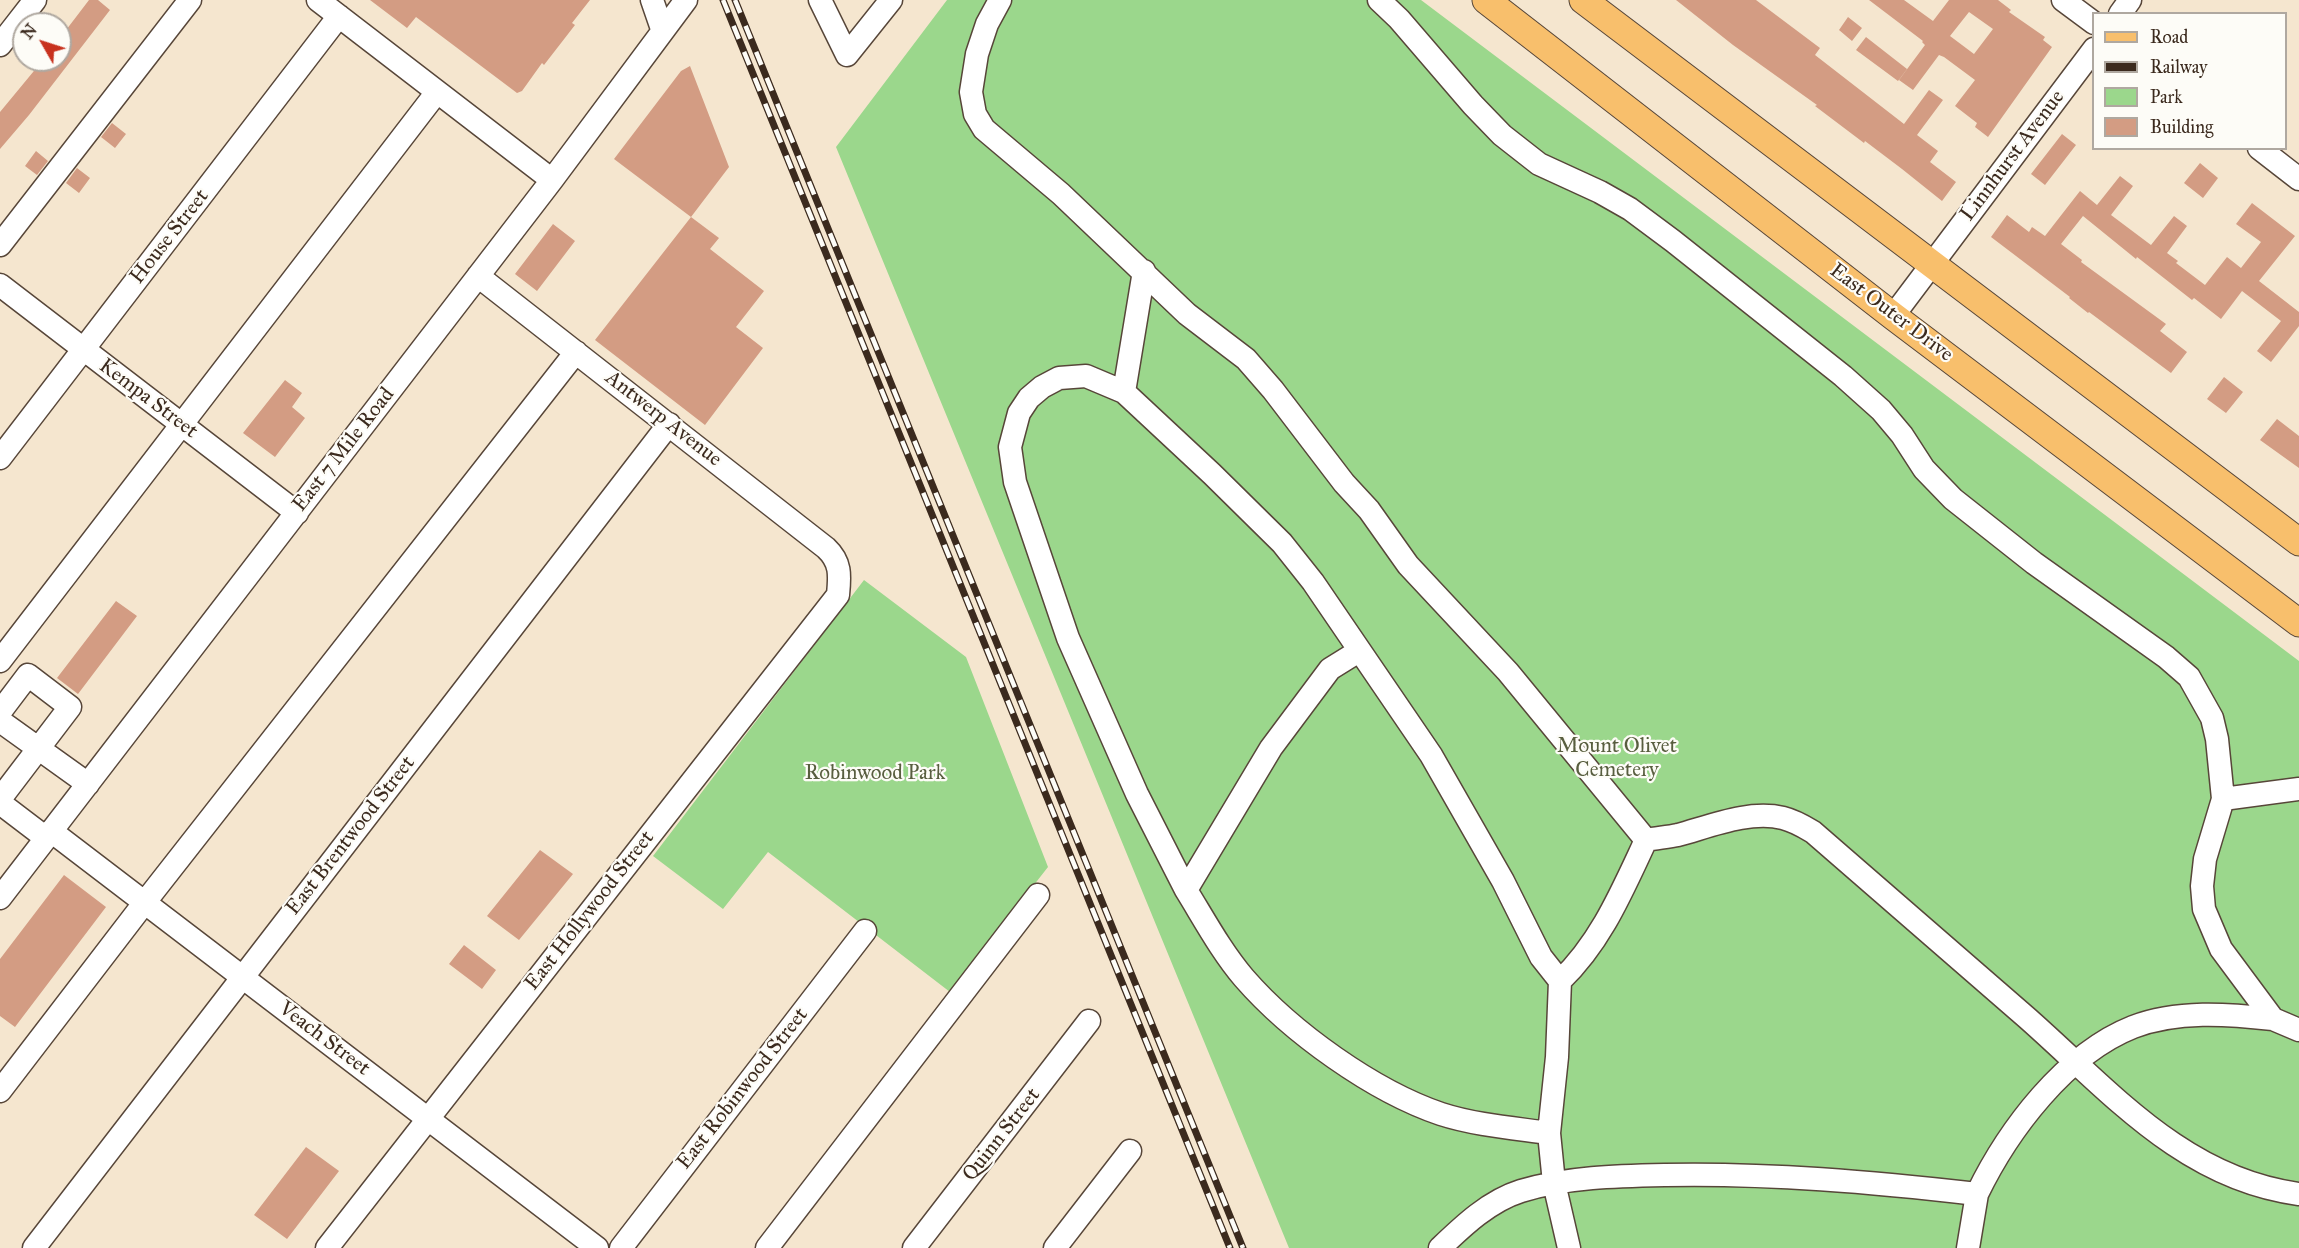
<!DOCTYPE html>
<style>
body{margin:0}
#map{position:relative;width:2299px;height:1248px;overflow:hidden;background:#f5e6cf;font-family:"IM FELL Great Primer",serif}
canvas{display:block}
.legend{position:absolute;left:2092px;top:12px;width:195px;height:138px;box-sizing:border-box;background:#fdfcf7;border:2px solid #afa8a0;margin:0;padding:8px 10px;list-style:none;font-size:18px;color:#3b2a1e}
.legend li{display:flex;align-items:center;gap:12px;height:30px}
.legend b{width:30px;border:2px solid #afa8a0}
.north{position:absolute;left:12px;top:12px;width:60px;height:60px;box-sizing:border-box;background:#fdfcf7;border:2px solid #afa8a0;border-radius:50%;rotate:309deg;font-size:16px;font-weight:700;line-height:24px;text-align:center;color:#3b2a1e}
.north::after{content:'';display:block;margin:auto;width:21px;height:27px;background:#c8321e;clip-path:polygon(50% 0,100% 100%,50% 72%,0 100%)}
</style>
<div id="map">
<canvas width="2299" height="1248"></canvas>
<ul class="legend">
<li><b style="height:8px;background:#f8bf6c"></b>Road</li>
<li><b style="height:8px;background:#3b2a1e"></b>Railway</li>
<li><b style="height:16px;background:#9bd78c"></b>Park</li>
<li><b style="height:16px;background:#d39c83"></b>Building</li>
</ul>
<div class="north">N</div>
</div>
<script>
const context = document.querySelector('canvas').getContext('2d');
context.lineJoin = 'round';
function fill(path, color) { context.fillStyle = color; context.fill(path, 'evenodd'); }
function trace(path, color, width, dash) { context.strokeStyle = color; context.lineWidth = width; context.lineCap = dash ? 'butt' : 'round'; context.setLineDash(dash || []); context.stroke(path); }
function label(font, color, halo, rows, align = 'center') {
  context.font = font + ' "IM FELL Great Primer",serif'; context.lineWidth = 4.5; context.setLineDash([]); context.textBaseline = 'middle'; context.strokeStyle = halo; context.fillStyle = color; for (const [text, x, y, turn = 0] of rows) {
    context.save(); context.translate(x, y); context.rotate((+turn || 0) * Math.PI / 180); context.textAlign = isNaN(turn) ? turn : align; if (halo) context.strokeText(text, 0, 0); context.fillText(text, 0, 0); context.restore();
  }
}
fill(new Path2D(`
 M947,0H1421L2299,661V1248H1289L836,147Z
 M864,580L966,657L1048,867L950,992L768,852L723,909L653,856Z`), '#9bd78c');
fill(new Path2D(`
 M89,0H98L110,10L29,115L0,149V112L43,60H60V38Z
 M370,0H590L572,23L575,25L544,65L542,63L522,91L517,93L416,17L407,28Z
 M1676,0H1756L1820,48L1815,55L1904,124L1929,90L1943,100L1917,135L1938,151L1930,162L1956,182L1942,201L1902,169L1865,141L1864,143L1815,106L1817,105L1733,45Z
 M1869,0H1904L1933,21L1949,0H1998L2011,10L2009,12L2045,37L2043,40L2052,47L1988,137L1975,127L1977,123L1955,106L1975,80L1944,57L1939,55L1913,90L1899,80L1925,45L1922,42L1923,41ZM1969,12L1993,29L1974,54L1950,36Z
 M1848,17L1862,28L1852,41L1839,30Z
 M1866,37L1907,69L1898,81L1856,50Z
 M690,66L729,167L691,217L614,159L681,71Z
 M112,123L126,134L115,148L101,137Z
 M2062,134L2076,145L2045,185L2031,174Z
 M36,151L48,161L37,175L25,166Z
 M2200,163L2218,178L2203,198L2184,183Z
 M77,168L90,178L79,193L66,183Z
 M2120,176L2133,186L2111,215L2151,245L2174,216L2187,226L2167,253L2178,261L2176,263L2205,285L2227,257L2241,268L2261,242L2236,224L2252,203L2295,236L2259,281L2299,312V326L2271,362L2257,351L2281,321L2242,291L2221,319L2194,298L2192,300L2137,257L2136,259L2083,216L2061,244L2082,260L2081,262L2166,324L2160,331L2187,352L2171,373L2089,312L2088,313L2069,298L2070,297L1991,237L2007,215L2029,232L2032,227L2045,236L2080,191L2097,205Z
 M691,217L719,238L710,249L764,291L736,327L763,348L705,425L595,340Z
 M553,224L575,241L537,291L515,274Z
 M2224,377L2243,392L2226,413L2207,399Z
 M285,380L302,393L292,407L305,418L275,457L243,433Z
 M2277,419L2299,436V468L2260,440Z
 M116,601L137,616L78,694L57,678Z
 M540,850L573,874L519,940L487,916Z
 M64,875L106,907L15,1027L0,1016V959Z
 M464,945L496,970L482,989L449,964Z
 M306,1147L339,1171L287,1239L254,1215Z`), '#d39c83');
const minor = new Path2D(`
 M318,0L552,180
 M652,0L662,29
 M820,0L847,55L891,0
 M1000,0L987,24L977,54L971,92L975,114L984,129L1061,194L1187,314L1246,359L1273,390L1344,483L1369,510L1408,565L1508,672L1646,840
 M1379,0L1399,19L1473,105L1502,135L1539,164L1600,192L1630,209L1673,241L1843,376L1881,410L1902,435L1924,469L1953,499L2034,563L2166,657L2189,677L2212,718L2217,739L2223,799L2205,859L2202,886L2204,909L2221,949L2273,1019L2299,1030
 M2063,0L2094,23
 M2120,14L2130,0
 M0,45L35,0
 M2259,148L2299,179
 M0,245L190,0
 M0,285L297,513
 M1893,316L2094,49
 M1124,392L1144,271
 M0,458L339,16
 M1359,651L1330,669L1271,748L1186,890C1204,919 1221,951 1244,978C1291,1032 1373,1091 1441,1114C1475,1125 1513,1128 1549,1133
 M0,661L437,92
 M0,712L28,675L70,707L0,799
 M0,721L88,784
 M2223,799L2299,789
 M0,803L46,838
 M51,831L597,1248
 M1186,890L1137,794L1068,638L1015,482L1010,447L1019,413L1029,398L1042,387L1059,378L1086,376L1124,392L1212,474L1282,543L1313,582L1431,755L1503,881L1541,957L1560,981
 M0,898L552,180L686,0
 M0,1091L145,902L576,352
 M34,1248L669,424
 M327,1248L838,595C840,575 841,562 826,548L478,276
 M621,1248L865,931
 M767,1248L1038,895
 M914,1248L1089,1021
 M1055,1248L1130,1151
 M1440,1248C1463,1226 1489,1201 1521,1191C1567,1177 1617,1176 1665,1175C1769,1173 1873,1182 1977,1194C2008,1130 2065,1054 2133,1027C2177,1010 2228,1014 2273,1019
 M1569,1248L1554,1183L1549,1133L1557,1057L1560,981C1601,942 1622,891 1646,840C1657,838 1668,837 1678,835C1711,826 1749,810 1783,818C1795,821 1803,826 1813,832C1884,894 1955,955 2026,1017C2109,1090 2183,1179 2299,1194
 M1968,1248L1977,1194`);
const major = new Path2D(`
 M1486,0L1893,316L2299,623
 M1583,0L2299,542`);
trace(minor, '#574639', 25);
trace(major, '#574639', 29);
trace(minor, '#fff', 22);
trace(major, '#f8bf6c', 27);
const rail = new Path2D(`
 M723,0L1230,1248
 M735,0L1243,1248`);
trace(rail, '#3b2a1e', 7);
trace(rail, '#fdfcf7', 4.5, [14]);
label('21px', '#3b2a1e', '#fdfcf7', [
 ["Linnhurst Avenue",2013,156,-53],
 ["House Street",170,237,-52],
 ["East Outer Drive",1891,313,37],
 ["Kempa Street",148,399,37],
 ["Antwerp Avenue",663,419,38],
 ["East 7 Mile Road",344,450,-52],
 ["East Brentwood Street",351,836,-52],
 ["East Hollywood Street",590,911,-52],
 ["Veach Street",324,1039,37],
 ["East Robinwood Street",743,1089,-52],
 ["Quinn Street",1002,1135,-52]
]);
label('21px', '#585e3f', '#fdfcf7', [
 ["Mount Olivet",1617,747],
 ["Cemetery",1617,771],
 ["Robinwood Park",875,774]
]);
</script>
